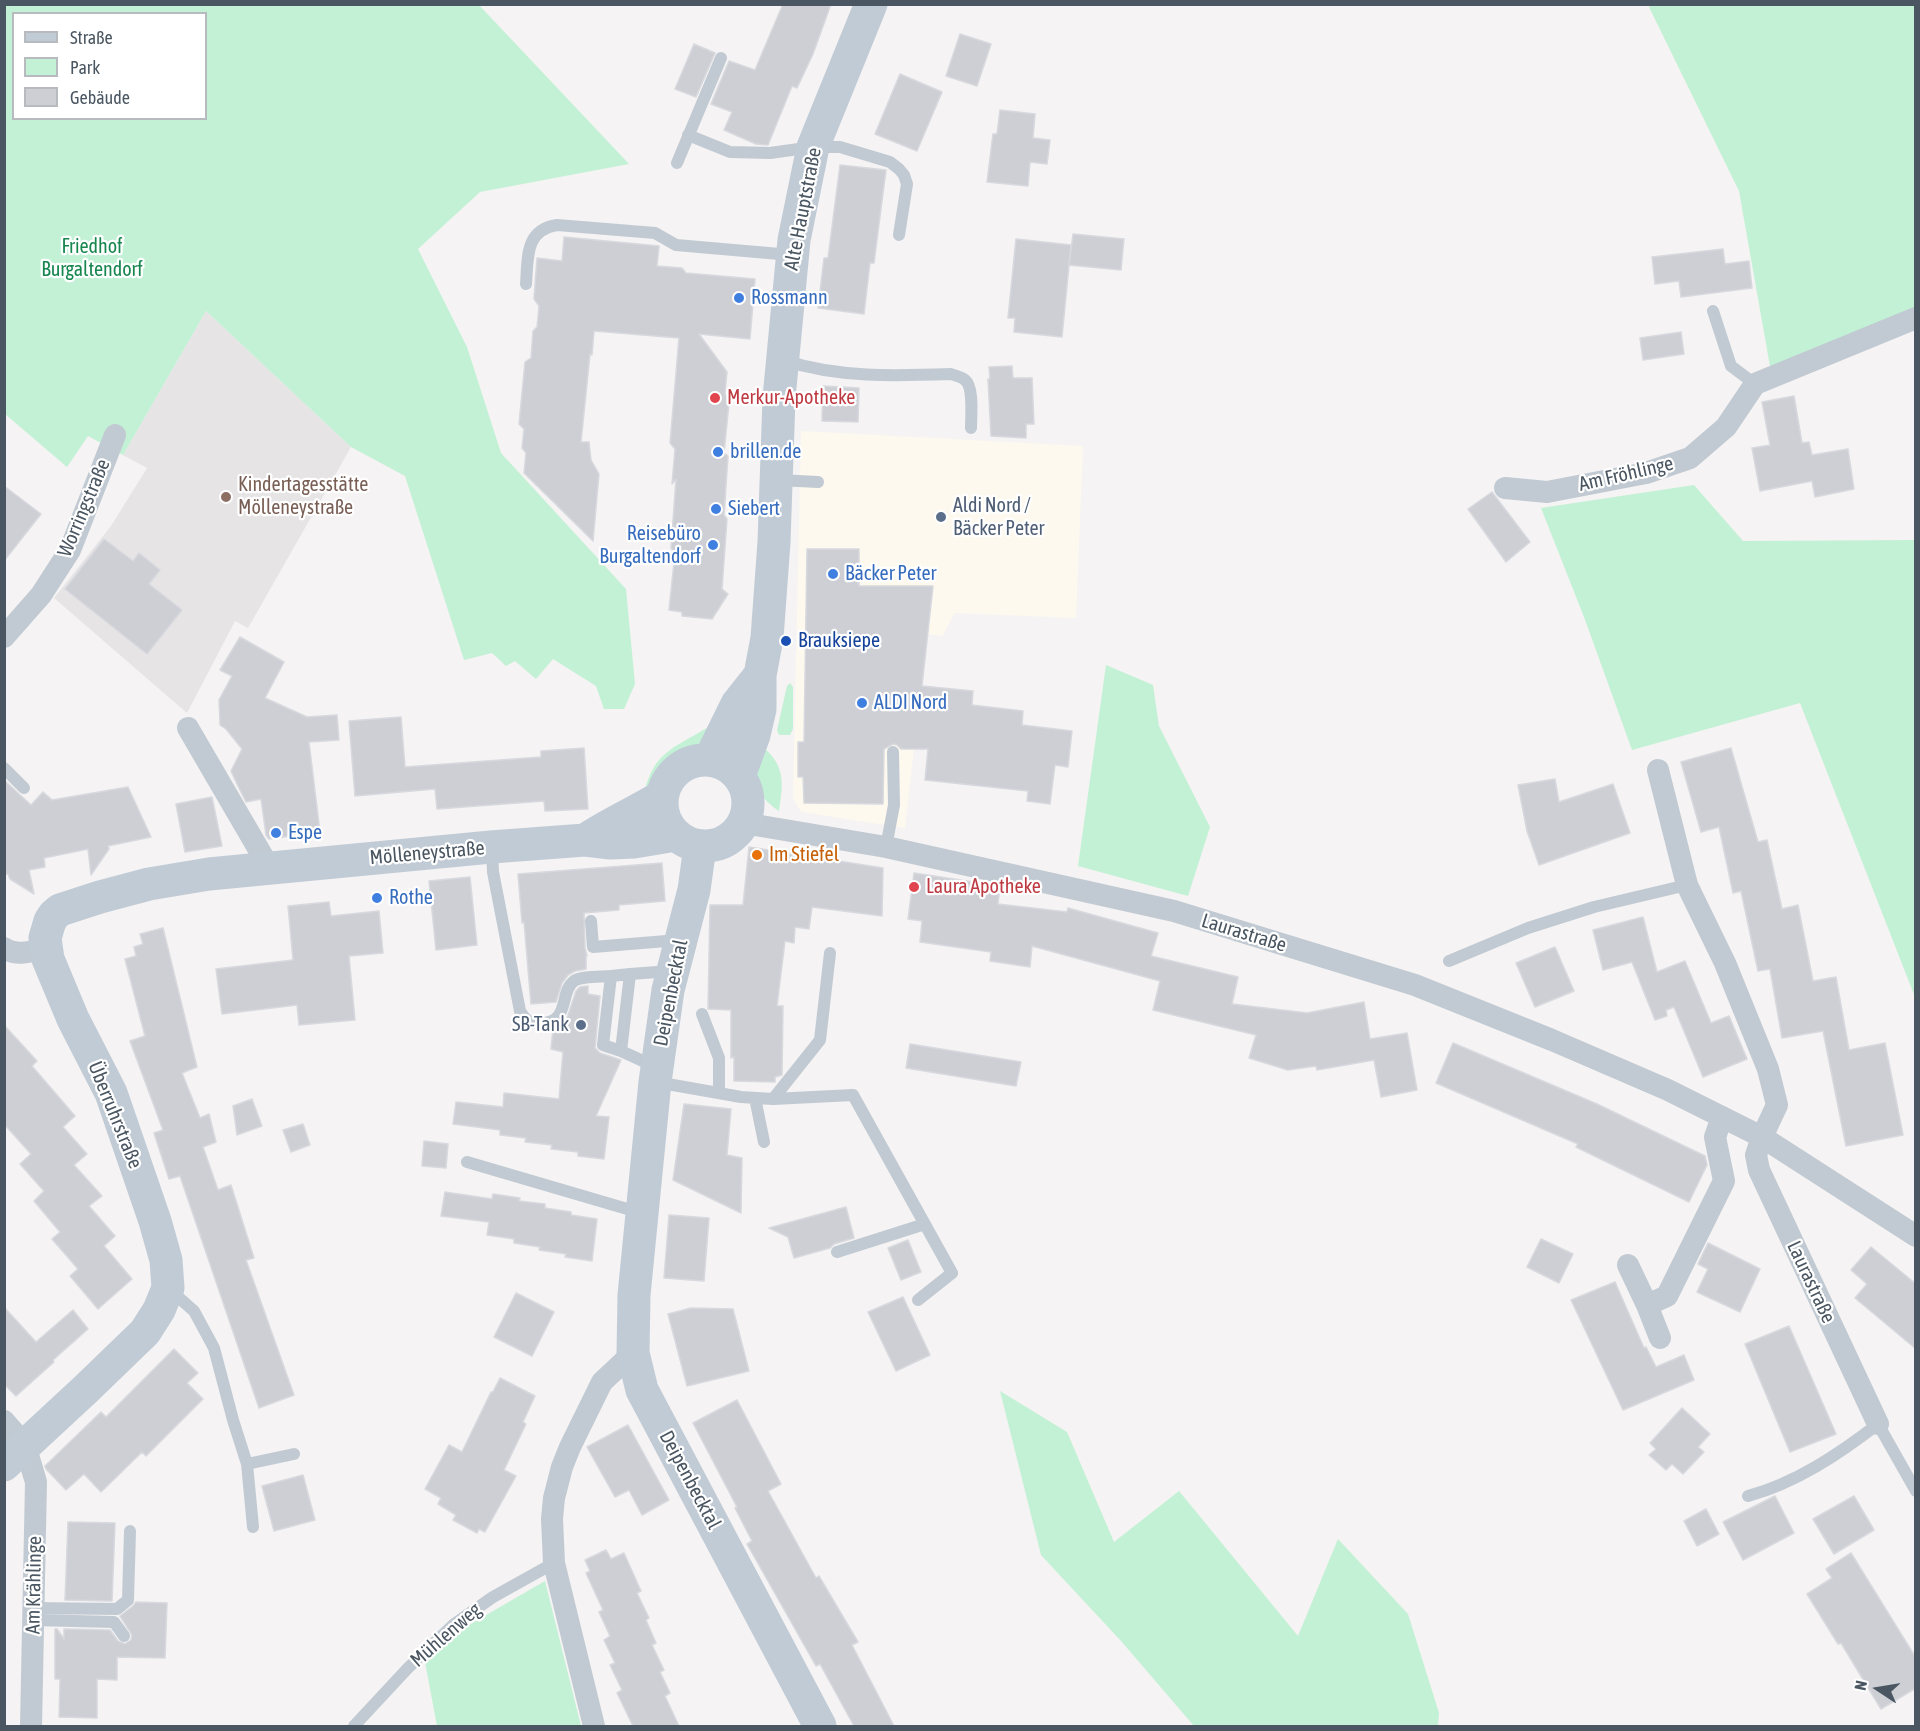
<!DOCTYPE html>
<meta charset="utf-8">
<style>
body{margin:0}
#map{position:relative;width:1920px;height:1731px;overflow:hidden;background:#f5f3f3;font-family:"Asap Condensed",sans-serif}
canvas{display:block}
.frame{position:absolute;inset:0;border:6px solid #4a5661;pointer-events:none}
.legend{position:absolute;left:12px;top:12px;width:195px;height:108px;box-sizing:border-box;background:#fff;border:2px solid #b7bbc0;margin:0;padding:8px 10px;list-style:none;font-size:18px;color:#4a5661}
.legend li{display:flex;align-items:center;gap:12px;height:30px}
.legend b{width:30px;border:2px solid #b7bbc0}
.north{position:absolute;left:1848px;top:1659px;width:60px;height:60px;-webkit-text-stroke:4px #fff;paint-order:stroke;rotate:282deg;font-size:16px;font-weight:700;line-height:24px;text-align:center;color:#4a5661}
.north::after{content:'';display:block;margin:auto;width:21px;height:27px;background:#4a5661;clip-path:polygon(50% 0,100% 100%,50% 72%,0 100%)}
</style>
<div id="map">
<canvas width="1920" height="1731"></canvas>
<div class="frame"></div>
<ul class="legend">
<li><b style="height:8px;background:#c1cbd6"></b>Straße</li>
<li><b style="height:16px;background:#c3f1d5"></b>Park</li>
<li><b style="height:16px;background:#cdcfd5"></b>Gebäude</li>
</ul>
<div class="north">N</div>
</div>
<script>
const context = document.querySelector('canvas').getContext('2d');
context.lineJoin = 'round';
function fill(path, color) { context.fillStyle = color; context.fill(path, 'evenodd'); }
function trace(path, color, width, dash) { context.strokeStyle = color; context.lineWidth = width; context.lineCap = dash ? 'butt' : 'round'; context.setLineDash(dash || []); context.stroke(path); }
function label(font, color, halo, rows, align = 'center') {
  context.font = font + ' "Asap Condensed",sans-serif'; context.lineWidth = 4.5; context.setLineDash([]); context.textBaseline = 'middle'; context.strokeStyle = halo; context.fillStyle = color; for (const [text, x, y, turn = 0] of rows) {
    context.save(); context.translate(x, y); context.rotate((+turn || 0) * Math.PI / 180); context.textAlign = isNaN(turn) ? turn : align; if (halo) context.strokeText(text, 0, 0); context.fillText(text, 0, 0); context.restore();
  }
}
fill(new Path2D(`
 M801,431L1083,446L1076,618L955,613L942,636L927,634L905,828L801,812L793,798Z`), '#fdf9ef');
fill(new Path2D(`
 M206,311L351,447L248,628L235,621L187,713L54,598L111,526L147,468L123,455Z`), '#e6e4e5');
fill(new Path2D(`
 M1652,4L1915,5V313L1771,372L1739,191L1649,7Z
 M5,5H479L629,164L480,192L418,249L467,347L501,453L626,589L635,684L624,709H604L596,686L553,659L536,679L515,661L506,666L492,653L464,660L405,476L351,447L206,311L123,455L88,436L67,467L5,414ZM14,14H206V118H14Z
 M1694,485L1743,541L1915,540V997L1800,703L1632,750L1584,617L1541,508Z
 M1106,665L1153,685L1159,726L1210,827L1188,896L1078,866Z
 M790,683L793,687V729L790,735H779L777,730L787,686Z
 M713,727L710,738C696,746 679,751 667,763C658,772 654,785 644,794C653,753 673,748 707,728Z
 M764,748C786,767 783,785 779,811C752,793 753,776 764,748Z
 M1000,1391L1067,1432L1114,1542L1179,1491L1298,1636L1338,1539L1408,1614L1439,1713L1438,1726H1194L1121,1641L1041,1555Z
 M545,1581L581,1726H437L425,1662L455,1633Z`), '#c3f1d5');
const building = new Path2D(`
 M783,4H831L813,54L797,88L792,86L768,145L756,144L724,130L732,112L711,104L729,61L755,70Z
 M960,34L991,44L977,86L946,76Z
 M694,44L715,53L696,97L675,89Z
 M900,74L942,92L917,151L875,134Z
 M1000,110L1035,114L1033,138L1050,140L1047,164L1030,162L1028,186L987,182L993,134H997Z
 M840,165L886,170L874,263H870L864,314L818,308L824,258H828Z
 M1073,234L1124,239L1121,270L1069,265Z
 M564,237L659,246L657,266L682,268L686,273L755,279L750,339L699,334L727,372L725,393L729,403L724,453L728,456L724,515L727,519L722,589L728,594L712,619L682,616V612L669,610L675,553L671,548L676,479L672,484L675,449L670,443L679,338L594,331L592,355L590,354L581,442H589L591,460L599,474L593,541L524,473L526,453L522,448L524,429L519,424L525,362L531,358L533,331L537,327L539,306L534,299L537,258L562,261Z
 M1016,239L1071,245L1062,337L1014,332L1015,318H1008Z
 M1723,249L1725,264L1749,261L1752,288L1681,297L1679,281L1655,284L1652,257Z
 M1681,332L1684,354L1643,360L1640,338Z
 M1012,366L1013,378H1032L1034,424H1026V438L991,436L988,379H990L989,367Z
 M823,386L859,388L858,422L822,421Z
 M1794,396L1802,443L1809,442L1812,455L1848,449L1854,489L1815,497L1812,481L1760,491L1752,448L1770,445L1762,402Z
 M4,486L41,514L4,561Z
 M1492,492L1530,542L1506,562L1468,509Z
 M104,539L133,561L139,553L160,570L149,584L182,610L147,654L65,589Z
 M807,549H859V586H933L922,686L973,691L972,705L1023,711L1022,725L1072,731L1068,767L1055,765L1050,804L1027,801L1028,791L925,780L928,749H901L897,745L893,744L884,749L883,804L804,803L803,777H798V742H804Z
 M240,637L284,662L265,698L307,717L337,715L339,740L309,742L320,832L269,839L266,835L261,799L246,802L237,784L231,771L242,749L226,729L220,725L219,700L232,676L220,670Z
 M401,717L405,767L541,757V751L584,748L588,809L545,811L544,801L437,809L435,789L355,796L349,721Z
 M1731,748L1758,842L1767,840L1782,909L1798,905L1813,981L1836,977L1849,1050L1885,1043L1903,1135L1846,1146L1823,1031L1782,1038L1770,969L1758,971L1741,891L1733,893L1719,827L1701,832L1681,762Z
 M1555,779L1559,802L1613,784L1630,833L1539,865L1527,831L1518,785Z
 M4,780L31,805L43,792L52,800L128,787L151,837L108,846L109,849L91,875L88,849L44,858L45,867L29,870L34,894L10,879L8,874H4Z
 M212,797L222,846L185,852L176,804Z
 M749,847L883,868L882,916L812,907L809,929L795,927L794,943L785,941L777,1006H783L782,1075L775,1077V1082L734,1081V1057L731,1058V1010L708,1009L710,905H743Z
 M662,863L665,901L619,905V910L584,913L585,948L587,956H586V969L575,971L568,975L562,983L556,1002L531,1004L524,922L522,923L518,874Z
 M914,873L1000,886L998,904L1067,912L1068,908L1158,933L1151,956L1238,977L1232,1004L1307,1013L1364,1002L1370,1039L1407,1033L1417,1090L1381,1097L1374,1060L1317,1070L1316,1066L1288,1070L1249,1058L1256,1035L1153,1010L1160,981L1032,946L1030,967L990,961L991,952L920,942L922,921L908,919Z
 M470,877L477,945L436,950L429,881Z
 M329,902L331,916L379,911L383,953L349,956L355,1020L299,1025L297,1005L222,1014L216,969L293,960L288,906Z
 M1643,917L1657,972L1685,961L1711,1023L1729,1016L1747,1059L1703,1077L1674,1007L1666,1010L1667,1016L1655,1020L1632,962L1603,970L1593,930Z
 M163,928L197,1067L182,1073L200,1118L209,1114L216,1142L203,1147L218,1190L231,1185L254,1258L246,1260L294,1395L259,1408L180,1176L169,1179L154,1133L163,1130L130,1041L145,1036L125,959L136,956L134,947L143,944L140,934Z
 M1555,947L1574,991L1535,1007L1516,963Z
 M588,986V994L600,996L595,1048L600,1053L621,1060L596,1116L609,1117L604,1159L578,1156V1152L551,1149L552,1145L525,1142L526,1138L500,1135V1130L453,1124L456,1102L503,1107L504,1093L559,1099L563,1052L551,1049L553,1029L562,1024L567,1018L576,991L580,987Z
 M4,1025L37,1061L32,1066L75,1116L63,1127L87,1154L74,1165L102,1196L89,1206L115,1236L104,1246L132,1279L98,1309L70,1276L78,1269L52,1239L60,1232L34,1201L44,1191L20,1164L31,1154L4,1124Z
 M1453,1043L1597,1104L1705,1156L1707,1165L1689,1202L1576,1147L1578,1144L1436,1083Z
 M910,1044L1021,1062L1016,1086L906,1068Z
 M252,1099L262,1126L237,1135L233,1106Z
 M684,1104L731,1109L727,1155L742,1158L741,1213L673,1180Z
 M303,1124L310,1145L291,1152L283,1130Z
 M424,1141L448,1144L446,1168L422,1166Z
 M445,1192L492,1199L493,1194L520,1198L519,1201L545,1204V1208L571,1212V1215L597,1219L592,1261L565,1257L566,1254L539,1250L540,1247L514,1243V1239L487,1235L489,1222L441,1216Z
 M846,1207L854,1238L834,1244L830,1248L794,1258L788,1237L769,1228Z
 M669,1215L709,1218L704,1281L664,1278Z
 M1541,1239L1573,1254L1559,1283L1527,1267Z
 M908,1240L921,1272L901,1280L888,1248Z
 M1708,1243L1760,1269L1740,1312L1697,1292L1708,1269L1698,1264Z
 M1871,1247L1916,1284V1349L1855,1298L1867,1284L1851,1270Z
 M1615,1282L1644,1348L1646,1347L1656,1367L1684,1355L1694,1380L1623,1410L1571,1300Z
 M516,1293L554,1312L532,1356L494,1337Z
 M903,1297L930,1355L896,1371L868,1312Z
 M4,1307L36,1342L73,1310L88,1329L53,1360L54,1362L16,1396L4,1384Z
 M691,1308L733,1309L749,1371L687,1386L668,1314Z
 M1789,1326L1836,1434L1790,1452L1745,1344Z
 M174,1349L198,1373L187,1383L203,1399L146,1456L142,1452L101,1492L84,1474L66,1490L46,1469L45,1466L101,1412L106,1417Z
 M500,1378L535,1396L523,1422L526,1424L504,1470L516,1476L485,1532L479,1529L477,1533L453,1520L456,1515L438,1504L441,1498L425,1489L449,1445L462,1452L491,1392H493Z
 M737,1400L781,1484L768,1491L816,1578L819,1576L858,1642L852,1645L894,1726H854L820,1664L816,1666L747,1544L752,1541L735,1508L737,1507L693,1423Z
 M1682,1408L1710,1434L1698,1447L1704,1452L1683,1474L1672,1464L1666,1470L1649,1455L1656,1449L1650,1443Z
 M628,1425L669,1500L642,1515L629,1490L615,1497L587,1447Z
 M303,1475L315,1520L274,1531L262,1486Z
 M1775,1496L1794,1533L1743,1560L1723,1522Z
 M1854,1496L1874,1530L1834,1554L1813,1519Z
 M1706,1509L1719,1534L1697,1546L1684,1521Z
 M68,1522L115,1523L112,1601L65,1600Z
 M606,1550L611,1559L624,1553L641,1591L637,1593L649,1618L646,1620L656,1643L652,1645L664,1670L660,1672L670,1693L665,1696L679,1726H633L617,1693L622,1690L610,1665L615,1663L604,1640L610,1636L599,1612L603,1610L586,1573L590,1571L585,1560Z
 M1851,1553L1916,1658V1688L1881,1709L1841,1643L1838,1644L1807,1594L1832,1578L1826,1569Z
 M136,1602L167,1603L165,1658L117,1657V1680L97,1679V1718L59,1717L60,1679H55V1629H57L64,1639V1629L110,1630L118,1641L125,1644L131,1640L132,1635L120,1616L133,1606Z`);
fill(building, '#cdcfd5');
trace(building, '#d7d9de', 1.5);
trace(new Path2D(`
 M688,135L730,152L770,153L813,147H840L890,162L899,169L904,175L907,184L899,235
 M677,163L721,58
 M526,284C528,257 525,230 557,225L655,233L676,245L791,255
 M1713,311L1731,366L1755,384
 M783,360C838,378 895,376 951,374C956,376 962,377 965,380C974,387 971,416 971,428
 M778,480L818,482
 M4,768L24,788
 M886,847L894,805L893,752
 M492,849L493,872L520,1011C525,1019 528,1023 538,1023C572,1024 558,993 574,981C581,976 602,977 611,976
 M591,921L593,947L679,940
 M1449,961L1528,928L1594,907L1687,885
 M702,1014L719,1058V1093
 M621,1051L603,1045L611,976L630,974
 M656,1067L621,1051L630,974L671,971
 M656,1082L741,1097L773,1099L853,1095L952,1273L918,1300
 M755,1098L764,1142
 M773,1099L820,1040L830,953
 M467,1162L641,1213
 M837,1252L925,1224
 M169,1289L194,1311L214,1348L233,1420L247,1464L253,1527
 M247,1464L294,1454
 M1748,1496C1796,1483 1839,1454 1878,1424L1916,1491
 M33,1608L117,1609L128,1600L130,1531
 M33,1620L114,1622L124,1636
 M354,1726L408,1668L453,1625L493,1597L554,1563`), '#c1cad2', 12);
trace(new Path2D(`
 M1505,488L1547,492L1646,473L1690,458L1726,427L1755,384L1916,318
 M4,637L41,595L70,550L115,435
 M188,728L269,867
 M1658,770L1687,885L1725,963L1768,1069L1777,1105L1762,1137L1756,1155L1759,1170L1878,1424
 M743,823L886,847L1174,911L1415,985L1552,1040L1668,1090L1762,1137L1916,1236
 M4,948C17,957 33,951 46,948
 M1628,1265L1647,1305
 M1660,1338L1647,1305L1667,1296L1724,1181L1715,1137L1722,1117
 M4,1421L25,1445L36,1482L31,1726
 M594,1726L554,1563L552,1519L554,1498L562,1467L570,1447L602,1382L633,1353`), '#c1cad2', 22);
trace(new Path2D(`
 M710,759L737,704L760,675
 M662 803a43 43 0 1 1 86 0a43 43 0 1 1-86 0Z
 M739,776L754,735L760,709V675L767,638L774,542L779,398L794,240L813,147L871,4
 M585,840C609,824 636,812 661,797
 M700,846L694,890L668,990L655,1082L634,1295L633,1353L642,1390L820,1726
 M4,1465L86,1389L145,1332L159,1310L168,1288L166,1260L155,1221L111,1093L73,1019L48,959L45,938L50,921L54,915L60,910L100,897L149,884L209,874L491,847L585,840L611,843L634,842L676,835`), '#c1cbd6', 33);
for (const [x, y, r, color] of [
 [739,298,6,"#3f7fe0"],
 [715,398,6,"#e0444e"],
 [718,452,6,"#3f7fe0"],
 [226,497,6,"#8d6e63"],
 [716,509,6,"#3f7fe0"],
 [941,517,6,"#5c6f8a"],
 [713,545,6,"#3f7fe0"],
 [833,574,6,"#3f7fe0"],
 [786,641,6,"#1a4fb4"],
 [862,703,6,"#3f7fe0"],
 [276,833,6,"#3f7fe0"],
 [757,855,6,"#e8710a"],
 [914,887,6,"#e0444e"],
 [377,898,6,"#3f7fe0"],
 [581,1025,6,"#5c6f8a"]
]) { const dot = new Path2D(); dot.arc(x, y, r, 0, 2 * Math.PI); context.fillStyle = color; context.fill(dot); trace(dot, '#fff', 2); }
label('20px', '#4a5661', '#fff', [
 ["Alte Hauptstraße",803,209,-79],
 ["Am Fröhlinge",1626,474,-13],
 ["Worringstraße",84,508,-67],
 ["Mölleneystraße",427,853,-5],
 ["Laurastraße",1244,933,17],
 ["Deipenbecktal",671,993,-79],
 ["Überruhrstraße",115,1115,68],
 ["Laurastraße",1811,1282,65],
 ["Deipenbecktal",690,1480,62],
 ["Am Krählinge",34,1585,-89],
 ["Mühlenweg",446,1635,-41]
]);
label('20px', '#17864f', '#fff', [
 ["Friedhof",92,247],
 ["Burgaltendorf",92,270]
]);
label('20px', '#366cbe', '#fff', [
 ["Rossmann",751,298],
 ["brillen.de",730,452],
 ["Siebert",728,509],
 ["Reisebüro",701,534,"right"],
 ["Burgaltendorf",701,557,"right"],
 ["Bäcker Peter",845,574],
 ["ALDI Nord",874,703],
 ["Espe",288,833],
 ["Rothe",389,898]
], 'left');
label('20px', '#be3a42', '#fff', [
 ["Merkur-Apotheke",727,398],
 ["Laura Apotheke",926,887]
], 'left');
label('20px', '#785e54', '#fff', [
 ["Kindertagesstätte",238,485],
 ["Mölleneystraße",238,508]
], 'left');
label('20px', '#4e5e75', '#fff', [
 ["Aldi Nord /",953,506],
 ["Bäcker Peter",953,529],
 ["SB-Tank",569,1025,"right"]
], 'left');
label('20px', '#164399', '#fff', [
 ["Brauksiepe",798,641]
], 'left');
label('20px', '#c56008', '#fff', [
 ["Im Stiefel",769,855]
], 'left');
</script>
